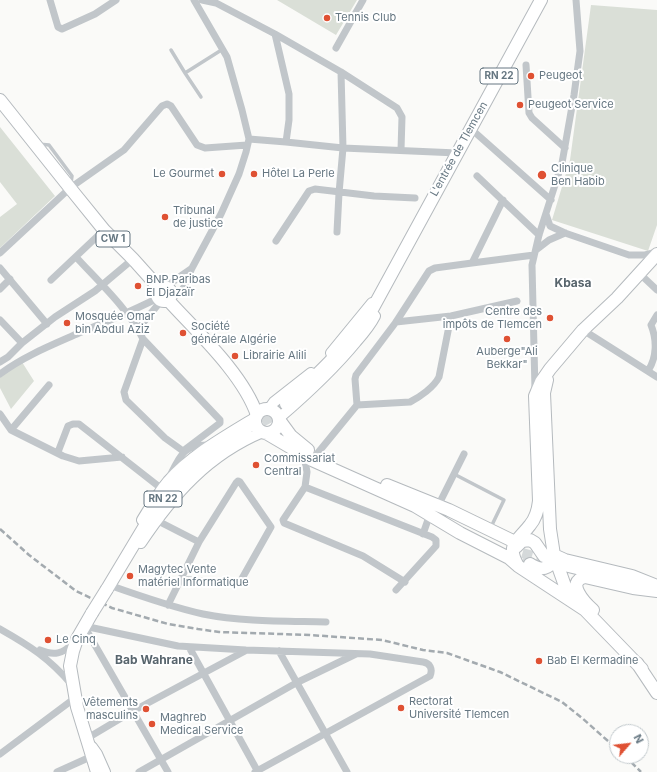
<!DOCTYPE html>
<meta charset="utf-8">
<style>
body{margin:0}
#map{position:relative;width:657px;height:772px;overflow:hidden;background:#fafaf8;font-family:Inter,sans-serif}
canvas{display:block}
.north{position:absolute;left:609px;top:724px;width:40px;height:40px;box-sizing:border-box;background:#fff;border:1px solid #c2c9cd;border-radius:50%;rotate:62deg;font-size:11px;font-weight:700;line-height:16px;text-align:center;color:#667782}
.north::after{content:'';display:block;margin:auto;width:14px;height:18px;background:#df5133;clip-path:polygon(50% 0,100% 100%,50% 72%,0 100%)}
</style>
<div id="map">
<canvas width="657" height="772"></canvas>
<div class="north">N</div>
</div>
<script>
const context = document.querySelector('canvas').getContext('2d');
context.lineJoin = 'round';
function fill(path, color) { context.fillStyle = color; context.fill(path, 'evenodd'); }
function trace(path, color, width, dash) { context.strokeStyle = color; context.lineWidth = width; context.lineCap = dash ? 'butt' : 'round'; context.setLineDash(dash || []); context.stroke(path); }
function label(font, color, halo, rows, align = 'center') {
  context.font = font + ' Inter,sans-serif'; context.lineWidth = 4; context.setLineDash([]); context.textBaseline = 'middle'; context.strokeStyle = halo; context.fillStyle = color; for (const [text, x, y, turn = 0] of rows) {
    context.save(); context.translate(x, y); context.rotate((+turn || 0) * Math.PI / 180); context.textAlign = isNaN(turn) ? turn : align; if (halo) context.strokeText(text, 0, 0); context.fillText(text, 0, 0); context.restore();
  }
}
fill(new Path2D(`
 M277,0H357L336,35Z
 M591,5L657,10V225L648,251L552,220L570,160Z
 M0,127L55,196L0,248V217L17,204L0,182Z
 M22,362L34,381L11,409L0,388V377Z`), '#dadfd7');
trace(new Path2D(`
 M508,549L550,561`), '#d5d9da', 10, [10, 5]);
trace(new Path2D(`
 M246,430L269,417L286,404
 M508,549L530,564`), '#d5d9da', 12, [12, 6]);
const secondary = new Path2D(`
 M331,353L372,303
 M269,409L274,402L311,373
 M279,418C307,394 333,370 356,342C363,334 370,326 375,316
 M142,520C150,507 158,493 168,481C192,454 225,436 256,417
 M141,543C173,495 208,455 263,432
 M564,566L597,574
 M92,747L97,754L105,772`);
const primary = new Path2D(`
 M0,100L70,188L104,230L133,259L159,288
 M157 294a7 7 0 1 1 14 0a7 7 0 1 1-14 0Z
 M168,300C197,332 243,374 257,415
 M547,380L544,393L550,529L554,555L565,586L573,601
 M286,404C315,377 344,350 368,317L541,0
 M255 421a12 12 0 1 1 24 0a12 12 0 1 1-24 0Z
 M280,421L291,436L308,450
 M266,433L312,460L415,506L460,533L509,558L517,565
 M387,485L449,510L515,542
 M516,547L522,541L530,540L535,543L544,556
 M530,564C538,569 545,571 552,563L554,555L565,560L632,576L657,586
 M107,589L149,519L176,483L203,458L246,430
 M593,610C585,603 565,582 585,577L633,588L657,591
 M92,613L77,639L73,651L70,666L77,707L97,772
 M637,663L657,693
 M642,669L585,610L518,566C505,544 519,540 530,525C536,518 538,510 539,501L535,396L541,382L550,369L583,330L617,298L657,254`);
trace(secondary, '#b4babe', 12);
trace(primary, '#b5babe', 14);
trace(new Path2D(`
 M171,50L185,73
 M201,97L185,73L223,49
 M38,144L49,145L72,176L71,183
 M454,474L504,500L491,527`), '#c1c6ca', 3.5);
trace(new Path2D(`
 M50,0L58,27L62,29L95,14L116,0
 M202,0L216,3L275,34L341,72L397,108L402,117L401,150
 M275,34L289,94V120L286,142
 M336,48L363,0
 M526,65L529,113L532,118L565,148
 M470,128L551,200
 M249,139L286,142L343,148L457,153
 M477,176L539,235
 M546,214L550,226L565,233L629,255H645L657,252
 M337,232L339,193L343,148L341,72
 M276,241L309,191L315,189L374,196L415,198
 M536,250L549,240L565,233
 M0,253L70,188L124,150L162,106L167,104L171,106L197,145L205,148L247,145
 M76,257C97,280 130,311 143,339L220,420V423L183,451L165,438L126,400L124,392L143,339
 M472,263L534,255
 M0,268L47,324
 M640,274L657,290
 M51,280L104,230
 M165,287L191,269
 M0,289L10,279
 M170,298L180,293L184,287L192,268L221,214L239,174L246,152L249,139L242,110L227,57L194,0
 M0,320L22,343
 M396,322L451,316L517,301
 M138,329L161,301
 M583,330L657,377
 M0,362L8,357L22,343L55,317L95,291L133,259
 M648,371C657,357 657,340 651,325L657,315
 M0,374C24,356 52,345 79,333C106,322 132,311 158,298
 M535,390L532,265L539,235L562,163L574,95L580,51L576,0
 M357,405L355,379L356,375L396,322L429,271L435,268L472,263L503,200
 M0,414L11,430L63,456L79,461L122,457
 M11,430L49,385
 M58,452L68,426L73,424H79L162,489
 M304,456L307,472L305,487L283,520L284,523L363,556L405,582
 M312,460L357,405L410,402C420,397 434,387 439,377L451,316
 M170,476C180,455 184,444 210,445
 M305,487L432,537L436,540V546L396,590
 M438,506L464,454
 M156,520L199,542L168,605
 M423,534L430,514
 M180,579L237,584L240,582L271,527L240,482L238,481L236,483L199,542
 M109,585C140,596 171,607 203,614C243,622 285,621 326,622
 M84,626L178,646L246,650L370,654L423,662C430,663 433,669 430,676L255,772
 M84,626L168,772
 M0,629C30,646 49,658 72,685
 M189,647L258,772
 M40,650C54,656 63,654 73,643
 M279,651L347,772
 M86,739L133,711L245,651
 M0,754L75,698
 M57,772L88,758
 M139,772L296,683L356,654`), '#c1c6ca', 7);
trace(secondary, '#fff', 10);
trace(primary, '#fff', 12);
trace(new Path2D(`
 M0,529L29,555L76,591L112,608L168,624L198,629L219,632L310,635L382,640L423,650L447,653L500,672L562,702L582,718L617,749
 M625,756L641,772`), '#a3aaaf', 2.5, [6, 3]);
const primaryBridge = new Path2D(`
 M92,613L107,589`);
trace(primaryBridge, '#b5babe', 14, []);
trace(primaryBridge, '#fff', 12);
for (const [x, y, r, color] of [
 [327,18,4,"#df5133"],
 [531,76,4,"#df5133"],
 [520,105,4,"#df5133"],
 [222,174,4,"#df5133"],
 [254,174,4,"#df5133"],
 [542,175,5,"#df5133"],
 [165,217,4,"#df5133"],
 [138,286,4,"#df5133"],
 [550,318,4,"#df5133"],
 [67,323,4,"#df5133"],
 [183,333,4,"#df5133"],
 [507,339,4,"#df5133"],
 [235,356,4,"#df5133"],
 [256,465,4,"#df5133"],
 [130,576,4,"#df5133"],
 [48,640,4,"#df5133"],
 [539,661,4,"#df5133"],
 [401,708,4,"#df5133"],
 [146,709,4,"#df5133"],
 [152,724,4,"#df5133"]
]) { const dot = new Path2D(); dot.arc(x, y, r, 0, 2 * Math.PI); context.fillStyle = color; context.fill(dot); trace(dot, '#fff', 1.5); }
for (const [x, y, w] of [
 [499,76,38],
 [113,239,34],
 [163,499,38]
]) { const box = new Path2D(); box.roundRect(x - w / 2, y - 8, w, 16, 3); context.fillStyle = '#fff'; context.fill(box); trace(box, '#667782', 1); }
label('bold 10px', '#667782', null, [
 ["RN 22",499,76],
 ["CW 1",113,239],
 ["RN 22",163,499]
]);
label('11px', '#667782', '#fff', [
 ["Tennis Club",335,18],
 ["Peugeot",539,76],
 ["Peugeot Service",528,105],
 ["Clinique",551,169],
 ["Ben Habib",551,182],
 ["Le Gourmet",214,174,"right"],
 ["Hôtel La Perle",262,174],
 ["Tribunal",173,211],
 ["de justice",173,224],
 ["BNP Paribas",146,280],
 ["El Djazaïr",146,293],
 ["Centre des",542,312,"right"],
 ["impôts de Tlemcen",542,325,"right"],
 ["Mosquée Omar",75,317],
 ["bin Abdul Aziz",75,330],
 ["Société",191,327],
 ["générale Algérie",191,340],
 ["Auberge\"Ali",507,352,"center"],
 ["Bekkar\"",507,365,"center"],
 ["Librairie Alili",243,356],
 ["Commissariat",264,459],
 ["Central",264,472],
 ["Magytec Vente",138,570],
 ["matériel Informatique",138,583],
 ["Le Cinq",56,640],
 ["Bab El Kermadine",547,661],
 ["Rectorat",409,702],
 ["Université Tlemcen",409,715],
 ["Vêtements",138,703,"right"],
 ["masculins",138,716,"right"],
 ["Maghreb",160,718],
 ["Medical Service",160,731]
], 'left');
label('11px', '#667782', '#fff', [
 ["L'entrée de Tlemcen",459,149,-61]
]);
label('bold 12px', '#58656d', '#fff', [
 ["Kbasa",573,283],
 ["Bab Wahrane",154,660]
]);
</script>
